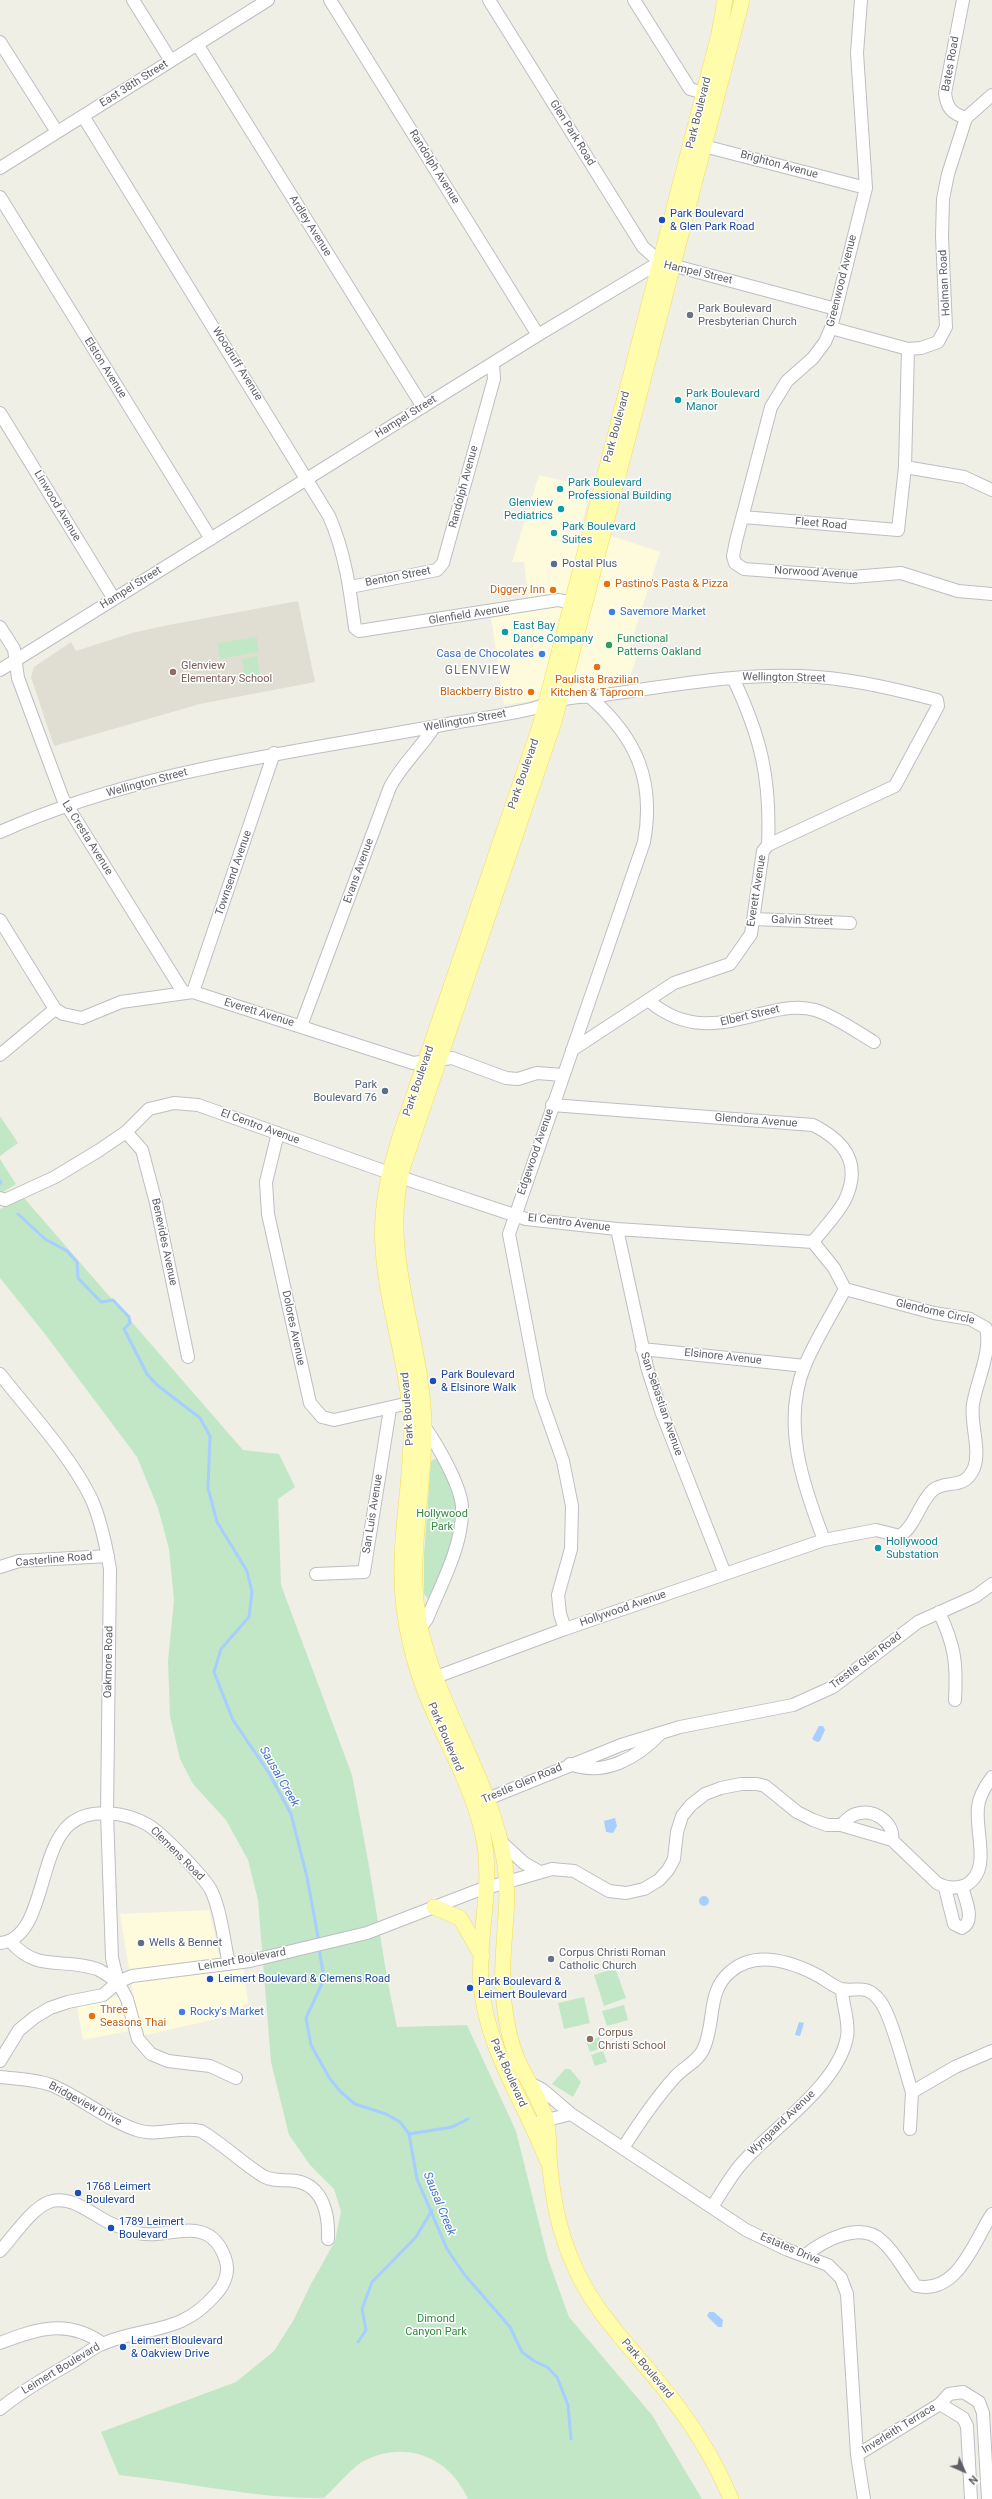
<!DOCTYPE html>
<style>
body{margin:0}
#map{position:relative;width:992px;height:2499px;overflow:hidden;background:#f0efe5;font-family:Roboto,sans-serif}
canvas{display:block}
.north{position:absolute;left:944px;top:2451px;width:40px;height:40px;-webkit-text-stroke:3px #fff;paint-order:stroke;rotate:135deg;font-size:11px;font-weight:700;line-height:16px;text-align:center;color:#5d6066}
.north::after{content:'';display:block;margin:auto;width:14px;height:18px;background:#5d6066;clip-path:polygon(50% 0,100% 100%,50% 72%,0 100%)}
</style>
<div id="map">
<canvas width="992" height="2499"></canvas>
<div class="north">N</div>
</div>
<script>
const context = document.querySelector('canvas').getContext('2d');
context.lineJoin = 'round';
function fill(path, color) { context.fillStyle = color; context.fill(path, 'evenodd'); }
function trace(path, color, width, dash) { context.strokeStyle = color; context.lineWidth = width; context.lineCap = dash ? 'butt' : 'round'; context.setLineDash(dash || []); context.stroke(path); }
function label(font, color, halo, rows, align = 'center') {
  context.font = font + ' Roboto,sans-serif'; context.lineWidth = 3; context.setLineDash([]); context.textBaseline = 'middle'; context.strokeStyle = halo; context.fillStyle = color; for (const [text, x, y, turn = 0] of rows) {
    context.save(); context.translate(x, y); context.rotate((+turn || 0) * Math.PI / 180); context.textAlign = isNaN(turn) ? turn : align; if (halo) context.strokeText(text, 0, 0); context.fillText(text, 0, 0); context.restore();
  }
}
fill(new Path2D(`
 M539,475L590,487L582,526L660,552L628,652L637,656L627,686L504,705L491,618L530,610L524,562H512Z
 M209,1910L219,1955L238,1956L244,1971L248,2003L230,2016L132,2038L129,2031L83,2040L77,2006L133,1993L120,1914Z`), '#fefadc');
fill(new Path2D(`
 M298,601L315,682L200,704L54,746L31,677L34,667L71,642L76,651L132,633L163,626Z`), '#e0ded3');
fill(new Path2D(`
 M257,637L259,652L220,659L217,643Z
 M257,656L261,682L246,685L242,659Z
 M0,1116L18,1143L0,1156Z
 M0,1159L16,1184L0,1194Z
 M24,1198L243,1450L279,1454L295,1487L278,1499L281,1585L352,1775L369,1866L387,1978L397,2027L467,2025L516,2131L548,2259L569,2317L652,2415L702,2499H468C449,2456 404,2439 362,2462C353,2467 334,2489 324,2498C257,2499 186,2482 119,2475L101,2432L236,2382L274,2351L293,2321L311,2284L335,2241L341,2211L334,2189L310,2165L289,2135L271,2062L258,1900L248,1860L226,1820L193,1784L180,1759L170,1716L168,1661L174,1600L169,1549L158,1508L137,1457L45,1334L0,1278V1209Z
 M437,1458L440,1459C446,1476 458,1498 458,1516C458,1543 441,1573 431,1598L428,1599L424,1594V1555L431,1461Z
 M615,1968L626,1998L604,2006L594,1975Z
 M584,1997L590,2023L564,2029L558,2003Z
 M624,2005L628,2020L607,2026L602,2011Z
 M599,2037L602,2048L590,2052L586,2041Z
 M603,2051L607,2062L595,2066L591,2055Z
 M565,2069H570L581,2082L573,2097L552,2084Z`), '#c2e7c6');
fill(new Path2D(`
 M819,1726H823L825,1730L820,1741L817,1742L812,1739Z
 M615,1818L617,1826L613,1833L606,1832L604,1821Z
 M699 1901a5 5 0 1 1 10 0a5 5 0 1 1-10 0Z
 M799,2022L804,2023L800,2036L795,2035Z
 M709,2312H714L723,2320L722,2327H718L707,2316Z`), '#a6ceff');
trace(new Path2D(`
 M0,1181L1,1183
 M18,1214L45,1239L67,1251L77,1262L78,1278L101,1302L113,1300L129,1317L130,1323L124,1329L147,1374L157,1385L200,1418L210,1436L208,1488L217,1522L247,1571L252,1592L249,1617L221,1649L214,1672L233,1720L269,1773L291,1814L307,1877L319,1942
 M319,1948L324,1979L306,2018L311,2045L330,2079L341,2092L355,2104L386,2114L400,2122L409,2134L417,2179L447,2249L464,2274L510,2327L522,2352L534,2361L547,2367L557,2377L568,2405L571,2439
 M409,2134L452,2127L468,2119
 M358,2342L366,2330L362,2309L372,2282L416,2237L432,2210`), '#a6ceff', 3);
const minor = new Path2D(`
 M133,0L171,61
 M330,0L538,335
 M489,0L643,247L660,262
 M634,0L690,89L711,95
 M861,0L857,53L866,188L831,328L825,342L813,358L787,381L771,407L736,541L733,556L735,563L744,569L852,577L901,573L958,591L992,594
 M963,0L945,93C947,108 951,113 966,118
 M0,42L57,132
 M197,44L423,407
 M83,116L329,516C345,552 350,590 355,628L359,631L558,600L580,604
 M696,144L866,188
 M0,168L268,0
 M0,197L211,539
 M831,328L908,349L921,348L938,342L946,327L942,236L943,199L948,174L966,118L992,95
 M0,413L114,599
 M905,467L964,477L992,490
 M743,517L898,530L905,467L908,349
 M350,587L437,570L443,563L494,379L493,364
 M0,627L14,649L18,678L63,799L183,992
 M0,670L538,335L660,262L836,309
 M733,678C761,737 771,779 768,845
 M0,832C144,768 300,752 453,723C479,719 505,715 531,709C551,704 569,695 590,697C665,687 741,671 817,677C858,680 898,690 937,700L938,706L895,786L768,845L763,851L751,934L730,964L674,983L572,1050
 M754,919L850,923
 M0,920L55,1009L63,1014L82,1018L121,1002L193,992L413,1063L452,1058L506,1078L518,1079L537,1073L563,1075
 M193,992L274,753
 M649,1001C686,1032 719,1025 764,1013C780,1009 798,1005 815,1010C833,1015 857,1032 874,1042
 M301,1026L390,787C402,764 421,748 434,727
 M0,1055L55,1009
 M552,1105L813,1125C845,1141 862,1164 845,1200C837,1215 823,1229 813,1242
 M126,1132L142,1150L156,1203L188,1357
 M278,1133L266,1182L268,1214L310,1403L322,1417L334,1420L418,1401
 M0,1198L5,1200L55,1177L98,1151L126,1132L149,1109L174,1103L198,1105L412,1181L526,1219L617,1229L813,1242L834,1268L845,1289
 M617,1229L647,1367L661,1411L725,1574
 M642,1349L805,1366
 M0,1374C29,1411 70,1455 91,1498C101,1520 106,1545 110,1569L107,1813L112,1958L118,1982L127,1999L138,2039L151,2054L168,2061L210,2066L236,2078
 M824,1540C803,1485 781,1423 805,1365C816,1339 832,1314 845,1289
 M0,1567L19,1561L108,1556
 M316,1574L364,1572L390,1409
 M939,1612C955,1646 957,1663 955,1700
 M420,1628L427,1619C441,1584 464,1544 462,1506C460,1484 437,1444 424,1426
 M565,1629L560,1614L558,1595L571,1549L572,1506L563,1461L540,1396L509,1234L644,842C655,781 637,738 590,697
 M428,1680L565,1629L824,1540L876,1530L900,1536C916,1525 920,1501 933,1490C947,1479 964,1491 974,1468C981,1449 970,1424 973,1404C977,1380 992,1351 986,1328L970,1319L934,1313L845,1289
 M570,1764C604,1777 637,1758 660,1734
 M480,1802L621,1745L680,1727L793,1705L833,1687L918,1622L976,1596L992,1584
 M841,1825C847,1819 852,1814 860,1813C876,1810 895,1824 892,1840
 M500,1841L524,1863L540,1872
 M945,1888L954,1924L962,1928C976,1921 965,1899 962,1887
 M11,1942C38,1973 62,1957 97,1969C104,1972 111,1978 118,1982
 M0,1943C45,1939 37,1852 70,1824C90,1807 126,1812 148,1825C162,1833 203,1876 211,1890C221,1910 224,1942 229,1964
 M0,2061L19,2030L35,2017L50,2008L68,2002L103,1995L118,1982L132,1976L250,1961L367,1933L476,1891L552,1869L574,1871L609,1891L626,1893L644,1889L659,1880L668,1870L674,1859L677,1832L682,1816L691,1805L705,1794L721,1788L741,1784H757L765,1786L797,1812L813,1820L827,1825H841L892,1840L937,1883C946,1888 956,1889 966,1885C992,1870 975,1834 978,1807C979,1797 986,1785 992,1777
 M0,2077C17,2079 35,2079 51,2085C81,2097 106,2120 137,2130C157,2137 180,2126 201,2131C223,2144 241,2162 263,2176C273,2182 285,2179 296,2181C324,2186 329,2216 328,2239
 M528,2082L543,2090L571,2114L746,2230L788,2250L828,2265L841,2278L847,2294L857,2455L864,2499
 M539,2122L571,2114
 M910,2129L912,2092
 M623,2148C639,2123 655,2099 675,2077C683,2068 698,2061 703,2050C716,2024 706,1992 730,1972C755,1950 789,1961 815,1974C824,1978 833,1987 842,1989C857,1992 866,1983 880,2001C892,2016 905,2071 912,2092L955,2067L992,2051
 M712,2207C722,2192 731,2175 743,2162C774,2127 838,2085 847,2037C850,2022 842,2004 842,1989
 M0,2251C13,2237 32,2208 49,2202C71,2194 91,2214 110,2223C118,2227 127,2229 135,2232C163,2243 208,2209 225,2258C230,2271 225,2284 216,2294C180,2336 147,2325 102,2344C91,2349 81,2357 71,2363C46,2377 22,2391 0,2409
 M804,2256C823,2241 860,2220 882,2241C896,2253 904,2271 916,2286C958,2295 974,2241 992,2214
 M0,2343C36,2329 68,2318 103,2344
 M940,2404L963,2418L967,2426L971,2499
 M857,2455L940,2404L949,2394L963,2392L979,2402L983,2413L988,2499`);
const major = new Path2D(`
 M434,1907L460,1918L482,1956
 M547,2160C524,2101 487,2050 481,1985C477,1934 495,1882 482,1831C467,1767 425,1711 411,1646C404,1618 401,1589 402,1561C403,1516 412,1472 411,1427C409,1366 387,1309 383,1248C380,1206 390,1167 403,1127L540,726L719,34L725,0
 M731,2499C714,2458 689,2419 661,2385C628,2344 590,2308 571,2258C559,2231 553,2198 550,2168C548,2152 550,2135 546,2119C540,2099 527,2080 518,2061C509,2040 505,2016 503,1992C500,1950 511,1907 505,1865C493,1784 440,1711 421,1631C405,1564 425,1494 424,1426C423,1338 379,1254 403,1166L554,722L742,0`);
trace(minor, '#bdbec4', 14);
trace(major, '#f4db5a', 16);
trace(minor, '#fff', 12);
trace(major, '#fffcab', 15);
for (const [x, y, r, color] of [
 [662,220,4,"#1a4fb4"],
 [690,315,4,"#6b7280"],
 [678,400,4,"#0f9aa8"],
 [560,489,4,"#0f9aa8"],
 [561,509,4,"#0f9aa8"],
 [554,533,4,"#0f9aa8"],
 [554,564,4,"#5c6f8a"],
 [607,584,4,"#e8710a"],
 [553,590,4,"#e8710a"],
 [612,612,4,"#3f7fe0"],
 [505,632,4,"#0f9aa8"],
 [609,645,4,"#2e9e5b"],
 [542,654,4,"#3f7fe0"],
 [597,667,4,"#e8710a"],
 [173,672,4,"#8d6e63"],
 [531,692,4,"#e8710a"],
 [385,1091,4,"#5c6f8a"],
 [433,1381,4,"#1a4fb4"],
 [878,1548,4,"#0f9aa8"],
 [141,1943,4,"#5c6f8a"],
 [551,1959,4,"#6b7280"],
 [210,1979,4,"#1a4fb4"],
 [470,1988,4,"#1a4fb4"],
 [182,2012,4,"#3f7fe0"],
 [92,2016,4,"#e8710a"],
 [590,2039,4,"#8d6e63"],
 [78,2193,4,"#1a4fb4"],
 [111,2228,4,"#1a4fb4"],
 [123,2347,4,"#1a4fb4"]
]) { const dot = new Path2D(); dot.arc(x, y, r, 0, 2 * Math.PI); context.fillStyle = color; context.fill(dot); trace(dot, '#fff', 1.5); }
label('11px', '#5d6066', '#fff', [
 ["Bates Road",951,64,-80],
 ["East 38th Street",134,84,-32],
 ["Park Boulevard",699,113,-76],
 ["Glen Park Road",572,133,58],
 ["Brighton Avenue",779,165,15],
 ["Randolph Avenue",434,167,58],
 ["Ardley Avenue",310,226,58],
 ["Hampel Street",698,273,13],
 ["Greenwood Avenue",842,281,-76],
 ["Holman Road",945,283,-93],
 ["Woodruff Avenue",237,364,58],
 ["Elston Avenue",105,368,58],
 ["Hampel Street",406,417,-32],
 ["Park Boulevard",617,427,-75],
 ["Randolph Avenue",464,487,-75],
 ["Linwood Avenue",57,506,59],
 ["Fleet Road",821,524,5],
 ["Norwood Avenue",816,573,3],
 ["Benton Street",398,577,-11],
 ["Hampel Street",131,588,-32],
 ["Glenfield Avenue",469,615,-9],
 ["Wellington Street",784,678,1],
 ["Wellington Street",465,721,-10],
 ["Park Boulevard",524,774,-71],
 ["Wellington Street",147,783,-15],
 ["La Cresta Avenue",87,838,58],
 ["Evans Avenue",359,871,-70],
 ["Townsend Avenue",234,873,-71],
 ["Everett Avenue",757,891,-81],
 ["Galvin Street",802,921,2],
 ["Everett Avenue",259,1013,17],
 ["Elbert Street",750,1016,-13],
 ["Park Boulevard",419,1081,-71],
 ["Glendora Avenue",756,1121,4],
 ["El Centro Avenue",260,1127,20],
 ["Edgewood Avenue",536,1152,-71],
 ["El Centro Avenue",569,1223,7],
 ["Benevides Avenue",164,1242,78],
 ["Glendome Circle",935,1312,13],
 ["Dolores Avenue",293,1328,78],
 ["Elsinore Avenue",723,1357,6],
 ["San Sebastian Avenue",661,1404,71],
 ["Park Boulevard",408,1409,-94],
 ["San Luis Avenue",373,1514,-81],
 ["Casterline Road",54,1560,-5],
 ["Hollywood Avenue",623,1609,-19],
 ["Trestle Glen Road",866,1661,-37],
 ["Oakmore Road",109,1662,-89],
 ["Park Boulevard",445,1737,67],
 ["Trestle Glen Road",522,1784,-23],
 ["Clemens Road",177,1854,45],
 ["Leimert Boulevard",242,1960,-10],
 ["Park Boulevard",508,2073,66],
 ["Bridgeview Drive",85,2104,28],
 ["Wyngaard Avenue",782,2123,-44],
 ["Estates Drive",790,2249,23],
 ["Leimert Boulevard",61,2369,-31],
 ["Park Boulevard",647,2369,50],
 ["Inverleith Terrace",899,2429,-32]
]);
label('11px', '#164399', '#fff', [
 ["Park Boulevard",670,214],
 ["& Glen Park Road",670,227],
 ["Park Boulevard",441,1375],
 ["& Elsinore Walk",441,1388],
 ["Leimert Boulevard & Clemens Road",218,1979],
 ["Park Boulevard &",478,1982],
 ["Leimert Boulevard",478,1995],
 ["1768 Leimert",86,2187],
 ["Boulevard",86,2200],
 ["1789 Leimert",119,2222],
 ["Boulevard",119,2235],
 ["Leimert Bloulevard",131,2341],
 ["& Oakview Drive",131,2354]
], 'left');
label('11px', '#5b616d', '#fff', [
 ["Park Boulevard",698,309],
 ["Presbyterian Church",698,322],
 ["Corpus Christi Roman",559,1953],
 ["Catholic Church",559,1966]
], 'left');
label('11px', '#0d838f', '#fff', [
 ["Park Boulevard",686,394],
 ["Manor",686,407],
 ["Park Boulevard",568,483],
 ["Professional Building",568,496],
 ["Glenview",553,503,"right"],
 ["Pediatrics",553,516,"right"],
 ["Park Boulevard",562,527],
 ["Suites",562,540],
 ["East Bay",513,626],
 ["Dance Company",513,639],
 ["Hollywood",886,1542],
 ["Substation",886,1555]
], 'left');
label('11px', '#4e5e75', '#fff', [
 ["Postal Plus",562,564],
 ["Park",377,1085,"right"],
 ["Boulevard 76",377,1098,"right"],
 ["Wells & Bennet",149,1943]
], 'left');
label('11px', '#c56008', '#fff', [
 ["Pastino's Pasta & Pizza",615,584],
 ["Diggery Inn",545,590,"right"],
 ["Paulista Brazilian",597,680,"center"],
 ["Kitchen & Taproom",597,693,"center"],
 ["Blackberry Bistro",523,692,"right"],
 ["Three",100,2010],
 ["Seasons Thai",100,2023]
], 'left');
label('11px', '#366cbe', '#fff', [
 ["Savemore Market",620,612],
 ["Casa de Chocolates",534,654,"right"],
 ["Rocky's Market",190,2012]
], 'left');
label('11px', '#27864d', '#fff', [
 ["Functional",617,639],
 ["Patterns Oakland",617,652]
], 'left');
label('11px', '#785e54', '#fff', [
 ["Glenview",181,666],
 ["Elementary School",181,679],
 ["Corpus",598,2033],
 ["Christi School",598,2046]
], 'left');
label('11px', '#348641', '#fff', [
 ["Hollywood",442,1514],
 ["Park",442,1527],
 ["Dimond",436,2319],
 ["Canyon Park",436,2332]
]);
context.letterSpacing = '1px';
label('12px', '#6e7278', '#fff', [
 ["GLENVIEW",478,671]
]);
context.letterSpacing = '0px';
label('italic 12px', '#4574c6', '#fff', [
 ["Sausal Creek",279,1777,60],
 ["Sausal Creek",439,2204,68]
]);
</script>
